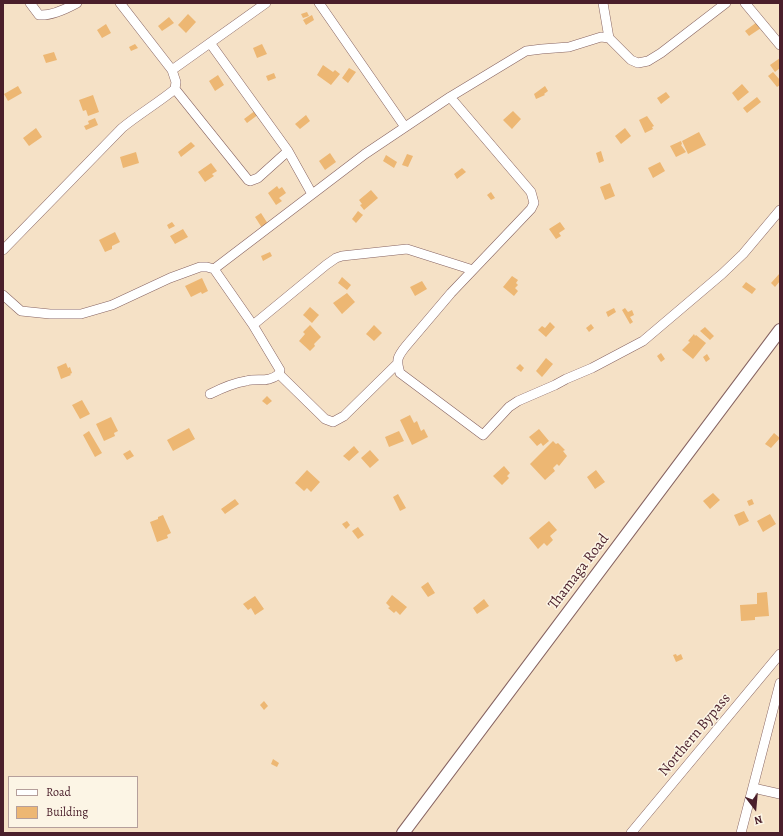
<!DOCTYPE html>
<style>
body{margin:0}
#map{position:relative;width:783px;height:836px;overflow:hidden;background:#f5e1c6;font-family:Alegreya,serif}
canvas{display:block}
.frame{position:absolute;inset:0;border:4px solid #4a1f2b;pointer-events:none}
.legend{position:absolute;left:8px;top:776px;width:130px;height:52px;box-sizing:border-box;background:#fcf5e5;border:1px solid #b59f9b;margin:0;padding:5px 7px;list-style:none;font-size:12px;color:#4a1f2b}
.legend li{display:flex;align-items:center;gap:8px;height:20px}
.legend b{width:20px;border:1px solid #b59f9b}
.north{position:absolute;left:735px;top:788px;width:40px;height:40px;-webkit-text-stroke:3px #fcf5e5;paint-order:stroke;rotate:164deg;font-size:11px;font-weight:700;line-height:16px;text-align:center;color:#4a1f2b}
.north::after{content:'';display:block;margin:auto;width:14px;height:18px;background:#4a1f2b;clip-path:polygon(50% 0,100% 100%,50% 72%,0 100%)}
</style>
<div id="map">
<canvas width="783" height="836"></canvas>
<div class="frame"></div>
<ul class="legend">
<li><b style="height:5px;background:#fff"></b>Road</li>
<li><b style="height:11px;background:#edb773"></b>Building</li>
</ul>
<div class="north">N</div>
</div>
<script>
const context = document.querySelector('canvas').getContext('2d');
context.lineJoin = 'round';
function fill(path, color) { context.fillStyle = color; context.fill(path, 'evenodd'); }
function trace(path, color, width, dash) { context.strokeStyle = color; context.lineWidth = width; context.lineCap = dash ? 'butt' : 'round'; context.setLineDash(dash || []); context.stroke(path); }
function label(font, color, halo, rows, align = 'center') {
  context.font = font + ' Alegreya,serif'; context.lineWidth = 3; context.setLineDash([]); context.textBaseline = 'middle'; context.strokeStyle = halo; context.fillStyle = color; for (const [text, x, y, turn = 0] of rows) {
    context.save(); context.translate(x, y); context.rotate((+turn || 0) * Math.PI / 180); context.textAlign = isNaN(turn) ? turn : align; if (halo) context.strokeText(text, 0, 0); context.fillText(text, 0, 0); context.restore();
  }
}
fill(new Path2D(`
 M307,12L309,16L303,18L301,14Z
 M188,14L196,22L186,33L178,25Z
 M312,15L314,20L306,25L303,20Z
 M169,17L174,23L162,31L158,26Z
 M757,22L761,28L749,36L745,31Z
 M106,24L111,33L102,38L97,30Z
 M135,44L138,48L131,51L129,47Z
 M262,44L267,54L257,58L253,48Z
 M54,52L57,60L46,63L43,55Z
 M780,58V68L775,72L770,65Z
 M323,65L333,72L335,70L340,74L331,85L317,75Z
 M349,68L356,72L348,83L342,78Z
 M773,72L780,80V85L777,87L768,76Z
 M274,73L276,78L268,81L266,76Z
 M218,75L224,85L215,91L209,81Z
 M742,84L749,92L738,101L732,93Z
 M18,86L22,93L8,101L4,94Z
 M545,86L548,91L544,94L545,95L536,99L534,94Z
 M666,92L670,97L661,104L657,98Z
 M93,95L99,112L88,116L86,110L83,111L79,100Z
 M757,97L761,102L747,113L743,108Z
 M256,110L259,114L247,123L244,119Z
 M513,111L521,119L512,129L503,120Z
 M306,115L310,121L300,129L295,124Z
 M647,116L654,126L652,127L653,129L645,133L639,120Z
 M95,118L98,125L86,130L84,126L89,124L88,121Z
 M36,128L42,137L29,146L23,138Z
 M625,128L631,136L621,144L615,136Z
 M699,132L706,145L688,154L682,141Z
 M681,141L682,144L681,145L686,152L676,157L670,146Z
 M191,142L195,146L181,157L178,152Z
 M601,151L604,161L599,163L596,153Z
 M136,152L139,163L123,168L120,157Z
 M330,153L336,162L325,170L319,161Z
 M407,154L413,156L408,167L402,165Z
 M386,155L397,162L394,168L383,161Z
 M660,162L665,171L653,178L648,168Z
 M211,163L217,171L212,174L214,176L205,182L198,172Z
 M462,168L466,172L457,179L454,174Z
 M610,183L615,196L605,200L600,187Z
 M277,186L279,189L282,187L286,193L279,198L282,201L276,205L268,193Z
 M371,190L378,198L364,210L360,205L362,204L359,200Z
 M491,192L495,198L491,200L487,195Z
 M358,211L363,215L356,223L352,219Z
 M261,213L268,224L262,228L255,217Z
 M172,222L175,226L169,229L167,225Z
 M560,222L565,229L559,233L561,236L556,239L549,229Z
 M183,229L188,237L175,244L170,236Z
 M115,232L120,242L112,246V249L105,252L99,240Z
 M270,252L272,256L263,261L261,256Z
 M780,273V281L775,287L771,283Z
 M512,276L518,280L516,283L518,285L515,288L518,291L514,296L503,287Z
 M342,277L351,285L347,290L338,283Z
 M202,278L208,291L202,294L201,292L191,297L185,286Z
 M422,281L427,289L415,296L410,287Z
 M746,282L756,289L752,294L742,287Z
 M347,293L355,302L342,314L333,303Z
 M310,307L319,315L312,323L303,315Z
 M614,308L616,312L608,317L606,312Z
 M625,308L628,312L632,310L634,315L630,317L633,322L630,324L622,310Z
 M550,322L555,327L546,337L538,330L542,326L545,328Z
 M591,324L594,328L589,332L586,328Z
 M310,325L321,337L314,344L315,346L310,351L299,341L305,334L303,332Z
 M374,325L382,333L374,341L366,334Z
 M705,327L714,336L710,340L700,331Z
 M694,334L695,336L696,335L706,343L693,359L682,350L690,342L688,341Z
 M661,353L665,359L661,362L657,356Z
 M707,354L710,359L706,362L703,357Z
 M546,358L553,364L542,377L536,371Z
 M66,363L68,368L70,367L72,373L70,374L71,375L61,379L57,367Z
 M520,364L524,368L521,372L516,368Z
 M267,396L272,401L267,405L262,401Z
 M82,400L90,414L80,419L72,405Z
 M410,415L414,423L417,421L421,431L424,429L428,437L412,445L400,420Z
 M111,417L118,431L114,433L115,436L104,441L96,424Z
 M189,428L195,439L173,451L167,440Z
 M539,429L549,441L543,446L541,443L537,446L529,437Z
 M89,431L102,453L95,457L83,435Z
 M399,431L404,441L389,447L385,437Z
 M774,433L780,438L771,448L765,444Z
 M553,441L556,444L558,443L565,450L563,451L567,456L559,466L557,464L553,468L555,471L545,480L530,464Z
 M354,446L359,452L349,461L343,456Z
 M130,450L134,456L127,460L123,454Z
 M370,450L379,460L370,468L361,458Z
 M504,466L510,473L507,476L509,478L502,485L493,476Z
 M307,470L320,482L311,492L307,488L304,491L295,483Z
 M596,470L605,482L595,489L587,477Z
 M713,493L720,500L710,509L703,501Z
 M398,494L406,508L400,511L393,497Z
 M235,499L239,504L225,514L221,509Z
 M752,499L754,504L749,506L747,501Z
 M744,511L749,521L739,526L734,515Z
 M770,514L776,524L763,532L757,521Z
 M163,515L171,533L167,535L168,538L157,542L150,522L158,519V517Z
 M347,521L350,525L346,529L342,524Z
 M549,521L557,530L550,536L553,540L547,546L544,543L538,549L529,538Z
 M358,527L364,535L358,539L352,531Z
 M428,582L435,593L428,597L421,587Z
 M767,592L769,616L755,617V620L741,621L740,605L757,604V593Z
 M392,595L407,607L400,615L396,611L394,613L388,608L390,607L386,603Z
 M255,596L264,609L255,615L251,608L248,610L243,604Z
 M484,599L489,606L477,614L473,608Z
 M676,654L677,656L681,654L683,659L676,662L673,655Z
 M264,701L268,706L264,710L260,705Z
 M273,759L279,763L277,767L271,764Z`), '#edb773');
const minor = new Path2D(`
 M30,3L39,15C51,16 66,9 77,3
 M319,3L405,127
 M603,3L609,38
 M745,3L780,45
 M210,43L288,151L312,194
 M172,70L266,3
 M175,89L248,180L250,181L258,178L288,151
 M450,97L531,192L534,203L531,209L451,293L406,346C397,357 396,360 400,373L483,435L509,407L518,401L555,385L566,379L592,368L643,341L722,274L743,254L780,210
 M3,250L122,128C139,114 158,103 175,89L176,82L172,70L120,3
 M214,269L365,154L450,97L526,51L542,49L569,47L601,37L609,38L631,60L638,63L648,61L661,53L726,3
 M3,295L21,311L50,314H81L112,305L170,278L200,267H207L214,269L253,325L280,370L279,374C268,383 259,378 246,381C233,383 222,388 210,394
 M253,325L326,265L336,258L342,256L407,249L473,270
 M279,374L325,419L333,422L344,416L397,364
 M753,788L780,794
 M631,833L780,654
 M741,833L780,683`);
const secondary = new Path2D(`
 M403,833L780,330`);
trace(minor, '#866361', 10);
trace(secondary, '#866361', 14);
trace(minor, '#fff', 9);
trace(secondary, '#fff', 12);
label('15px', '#4a1f2b', '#fcf5e5', [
 ["Thamaga Road",579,572,-53],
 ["Northern Bypass",695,735,-50]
]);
</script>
